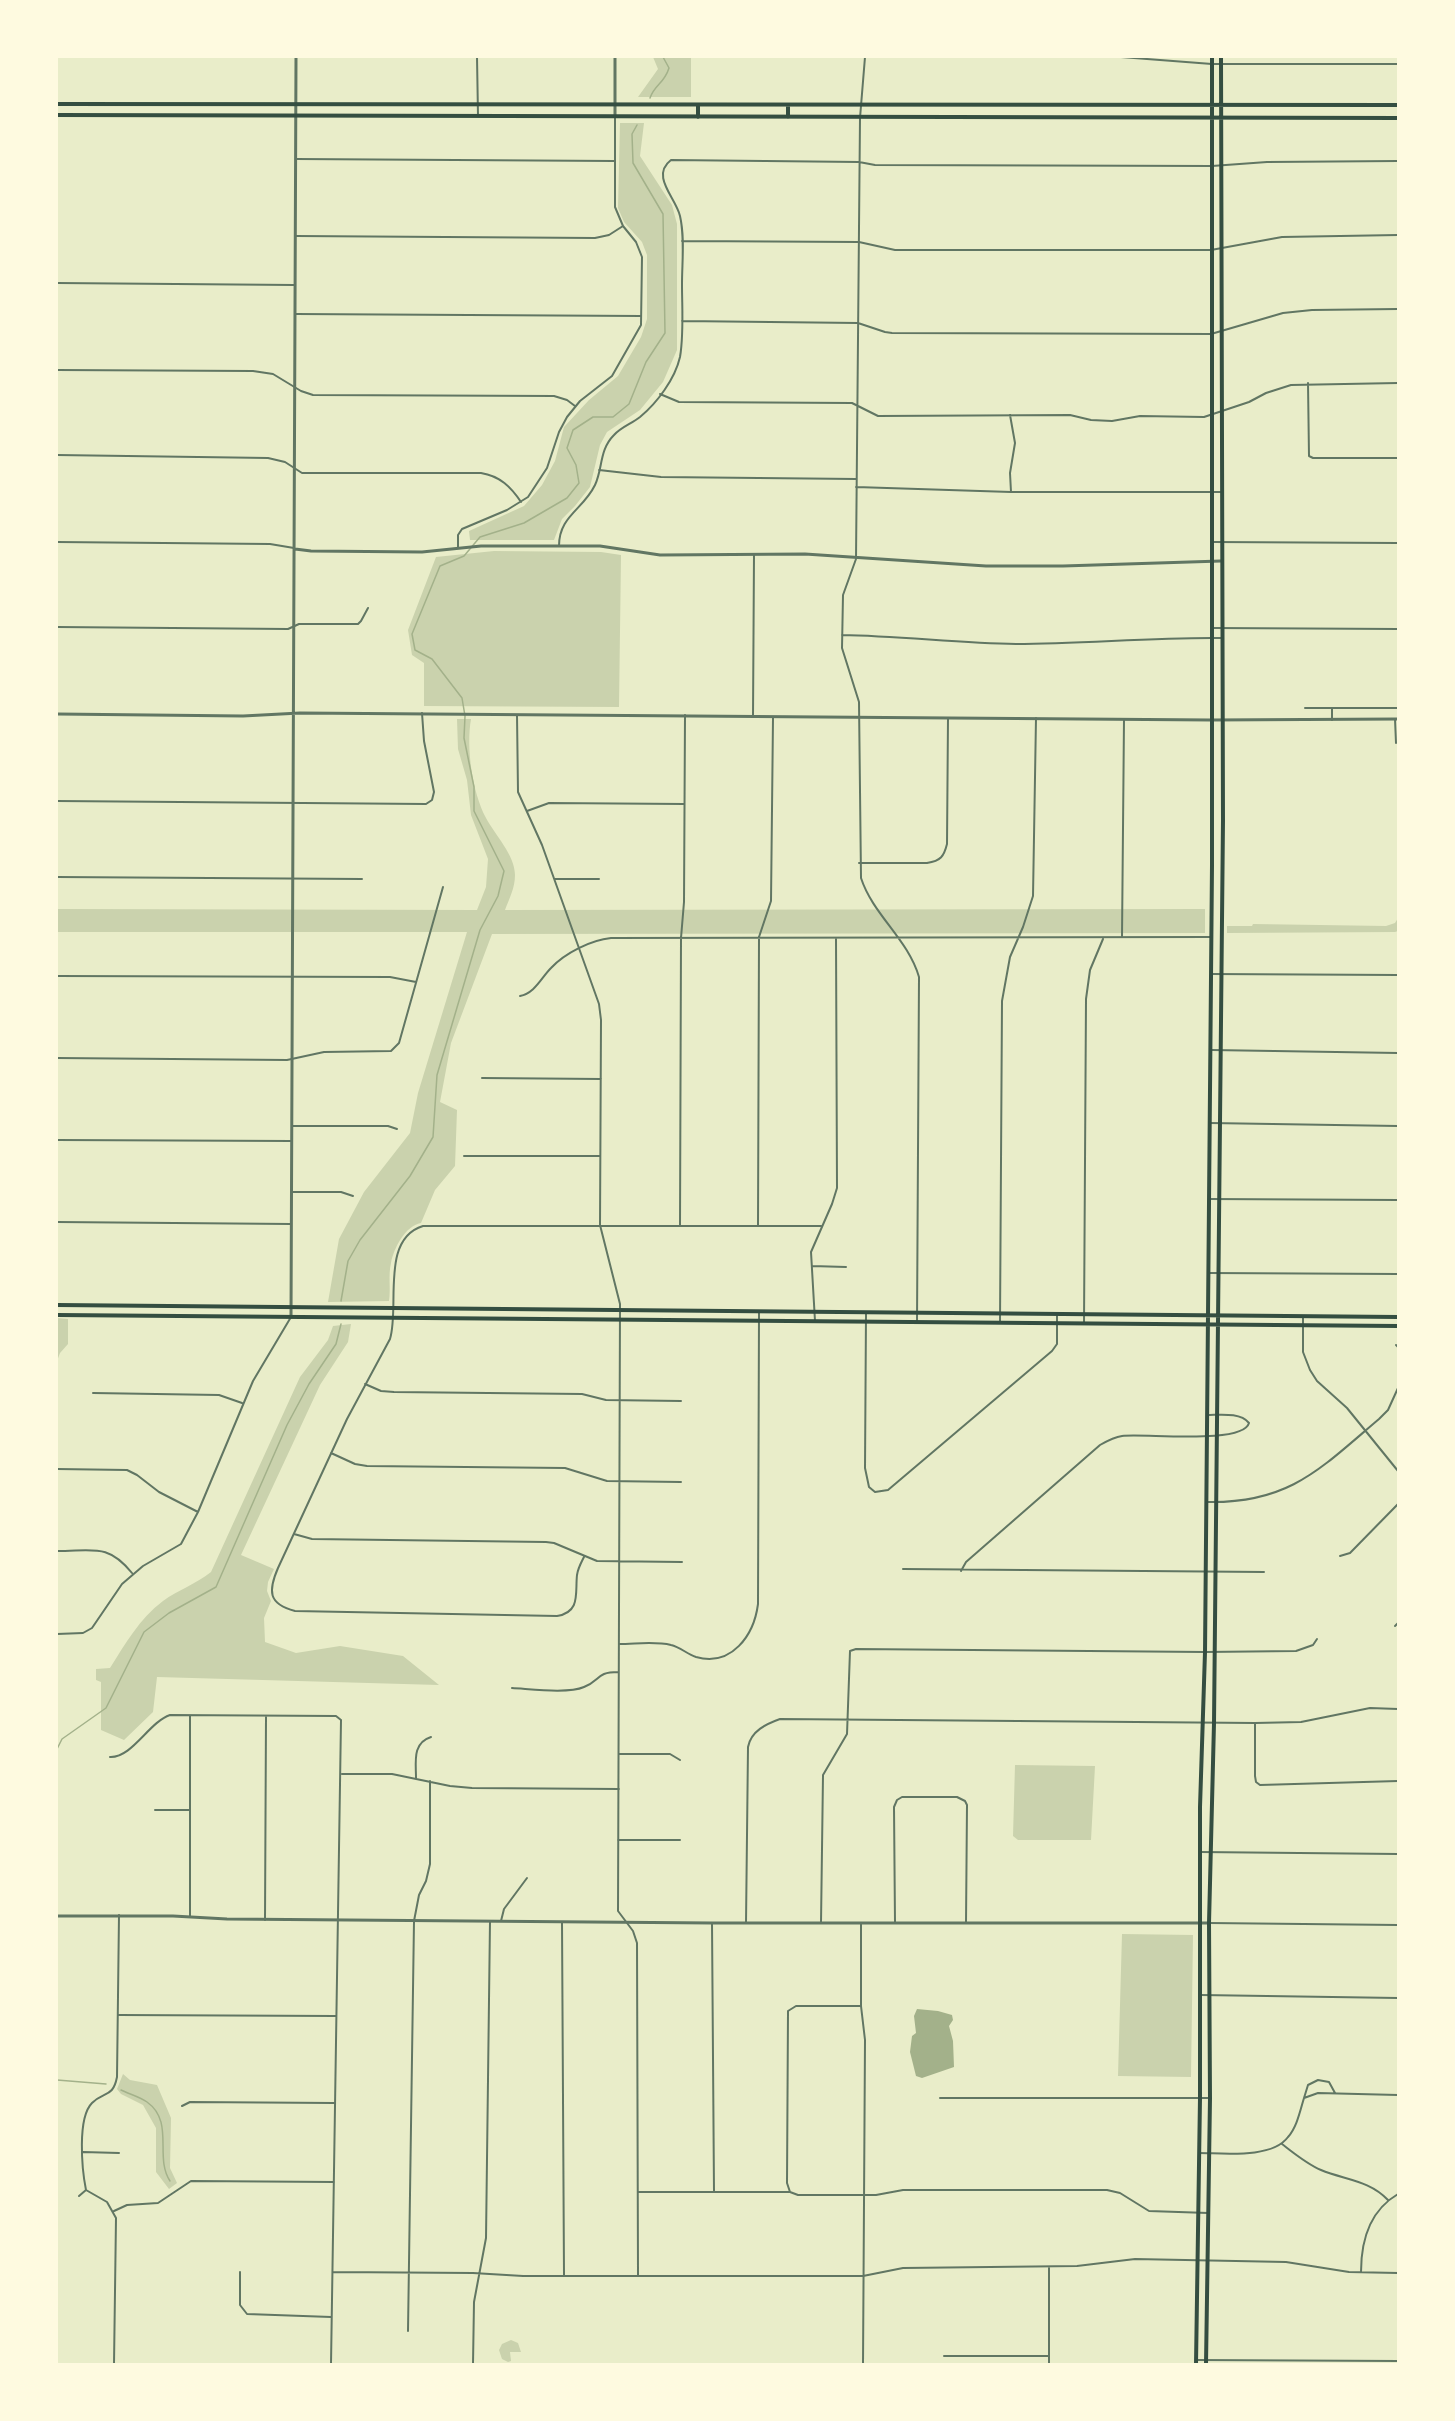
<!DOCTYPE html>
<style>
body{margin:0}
#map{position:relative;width:1455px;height:2421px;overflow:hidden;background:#e9edc9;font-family:Jost,sans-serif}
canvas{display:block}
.frame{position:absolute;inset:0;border:58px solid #fefae0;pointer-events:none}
</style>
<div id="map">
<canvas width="1455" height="2421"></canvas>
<div class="frame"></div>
</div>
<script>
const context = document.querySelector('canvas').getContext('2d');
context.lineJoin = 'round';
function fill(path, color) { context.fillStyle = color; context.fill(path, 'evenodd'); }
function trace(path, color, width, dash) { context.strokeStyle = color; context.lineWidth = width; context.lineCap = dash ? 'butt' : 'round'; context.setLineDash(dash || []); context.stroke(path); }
fill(new Path2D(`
 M653,57H691V97H638L658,69Z
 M620,123H644L640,156L672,205L677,224V350L663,382L640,410L607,432L600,445L590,487L575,506L562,519L554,540H470L469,531L524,506L542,485L555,461L564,427L589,400L618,376L641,337L647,319V255L642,242L624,222L618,208Z
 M494,551L601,552L621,555L619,707L424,706V663L412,655L408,630L436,557Z
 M457,719H471C466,747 472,792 486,818C495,835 515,855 515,875C515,888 509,899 505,910L1205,909V933L492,934L451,1043L440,1102L457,1110L455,1166L435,1190L421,1223C405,1226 394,1248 391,1263C388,1276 391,1289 389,1301L328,1302L339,1239L364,1192L410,1133L418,1093L467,932H57V909L477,910L486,887L488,859L471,815L467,780L458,749Z
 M1398,918V931L1395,932L1227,933V926H1252L1253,924L1386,926L1395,923Z
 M57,1318L68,1319V1344L60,1353L57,1361Z
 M351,1324L348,1342L320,1385L241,1555L274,1569L268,1582L267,1591L271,1601L264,1618L265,1642L296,1653L340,1646L403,1656L439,1685L157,1677L153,1712L124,1740L101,1730V1682L96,1680V1669L110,1668C125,1644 140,1618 163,1601C178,1590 196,1584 211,1572L300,1377L328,1340L333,1326Z
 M1015,1765L1095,1766L1091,1840H1018L1013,1836Z
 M1122,1934L1193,1935L1191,2077L1118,2076Z
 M123,2074L130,2080L157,2085L171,2118L170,2168L177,2183L169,2189L156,2172V2128L143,2105L121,2094L117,2089Z
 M511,2340L518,2343L521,2352H510L511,2361L508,2362L502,2359L499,2350L502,2344Z`), '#cad2ad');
fill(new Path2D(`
 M917,2009L938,2011L952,2015L953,2020L949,2026L953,2041L954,2067L922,2078L916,2076L910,2052L912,2036L916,2033L914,2016Z`), '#a3b18a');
trace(new Path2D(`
 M650,98C655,84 664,84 669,68L663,57
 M341,1301L348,1261L360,1240L410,1176L433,1137L437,1075L480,930L498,896L504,871L474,811V787L464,738L465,716L462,698L432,659L415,650L412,634L440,566L464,556L480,537L524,523L567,498L579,483L576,465L567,448L573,430L593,417H613L629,404L646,362L665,333L663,214L633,163L632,134L637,125
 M57,1749L62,1739L106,1708L144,1632L169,1613L216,1587L287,1425L309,1384L336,1344L341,1324
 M57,2080L106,2084
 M121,2090C129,2094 140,2097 147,2102C175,2122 154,2157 170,2181`), '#a3b18a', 1.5);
trace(new Path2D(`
 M1395,719L1396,743`), '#617663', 2);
trace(new Path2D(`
 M477,57L478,116
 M854,57H1061
 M865,57L860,118L856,559L843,595L842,648L859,702L861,878C873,915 908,939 919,977L917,1322
 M1121,57L1212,64H1398
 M296,159L614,161
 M296,236L595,238L609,235L623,226
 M682,241L859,242L895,250H1211L1282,237L1398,235
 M57,283L294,285
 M296,314L641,316
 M682,321L858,323L885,332L892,333L1211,334L1283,313L1312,310L1398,309
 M57,370L253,371L273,374L301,391L313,395L554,396L567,400L575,406
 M1308,383L1309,456L1313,458H1398
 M660,394L679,402L852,403L878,416L1070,415L1091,420L1112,421L1140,416L1204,417L1249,402L1266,393L1291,385L1398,383
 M1010,415L1015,443L1010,473L1011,492
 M57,455L268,458L285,462L302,473H481C500,476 511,487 521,502
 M599,470L661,477L856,479
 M856,487L1011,492H1221
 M57,542L270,544L294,548
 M1213,542L1398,543
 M559,546C559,516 583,510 595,485C603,468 599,450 614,435C621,427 631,424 640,417C657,403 675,379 680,357C684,334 682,308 682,284C682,262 685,238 680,216C676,198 650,176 671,160L859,162L875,165L1212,166L1267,162L1398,161
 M458,548V535L462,529L507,510L528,497L547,468L559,432L567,417L580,401L612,376L641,325L642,257L636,242L623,226L615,207V116
 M57,627L288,629L299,624H358L361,621L368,608
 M1214,628L1398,629
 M842,635C900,636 958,643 1016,644C1084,644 1153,637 1222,638
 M1305,708H1398
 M517,715L518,792L542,845L599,1004L601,1020L600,1225L620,1304L618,1911L633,1931L637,1943L638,2275
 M753,716L754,554
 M1332,720V708
 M57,801L426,804L432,800L434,792L424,741L422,713
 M527,811L549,803L684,804
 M859,863H927C941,861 944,856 947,844L948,718
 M57,877L362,879
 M555,879H599
 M1122,937L1124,719
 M1211,974L1398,975
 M57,976L390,977L416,982
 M520,996C535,993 541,978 551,968C565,953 591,940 611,938L1211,937
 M1212,1050L1398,1053
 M57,1058L287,1060L324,1052L391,1051L399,1043L443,887
 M482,1078L601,1079
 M1210,1123L1398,1126
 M293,1126H388L397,1129
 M57,1140L291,1141
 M464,1156H599
 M293,1192H341L353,1196
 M1209,1199L1398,1200
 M57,1222L291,1224
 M680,1225L681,938L684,902L685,715
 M758,1225L759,937L771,901L773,718
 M812,1266L846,1267
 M1209,1273L1398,1274
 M866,1313L865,1468L869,1487L875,1492L888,1490L1052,1351L1057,1344V1313
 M1303,1317V1352L1310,1370L1317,1381L1347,1408L1398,1471
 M815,1321L811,1252L832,1204L837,1188L836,938
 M1000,1322L1002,1001L1010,957L1023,927L1033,896L1036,718
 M1084,1323L1086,999L1090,970L1103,939
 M1396,1345L1398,1347
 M365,1384L381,1391L394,1392L582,1394L606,1400L681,1401
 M93,1393L219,1395L242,1403
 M331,1453L355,1464L367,1466L565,1468L607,1481L681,1482
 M57,1469L127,1470L137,1475L159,1492L198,1512
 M1206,1502C1289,1504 1320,1469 1379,1419L1388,1410L1398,1388
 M294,1534L312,1539L546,1542L554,1543L597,1561L682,1562
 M57,1551C93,1551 108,1543 132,1573
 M1340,1556L1350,1553L1398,1504
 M584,1557C581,1563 578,1568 577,1575C575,1593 581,1612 557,1616L295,1611C268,1604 268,1591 278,1568L347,1419L390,1339C400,1307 380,1239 423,1226H821
 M903,1569L1264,1572
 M961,1571L966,1562L1100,1445C1107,1441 1114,1437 1122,1436C1143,1433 1243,1445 1249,1423C1240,1412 1220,1415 1207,1415
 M1395,1626L1398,1623
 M57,1634L83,1633L92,1628L122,1584L143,1566L181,1544L198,1512L253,1381L291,1317
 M619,1644C636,1644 655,1641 671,1645C680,1647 687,1654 696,1657C732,1667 754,1635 758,1604L759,1313
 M512,1688C531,1689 568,1694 584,1687C601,1680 596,1672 618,1672
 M1255,1723V1776L1256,1782L1260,1785L1398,1781
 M619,1754H670L680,1760
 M110,1757C132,1758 149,1722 170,1715L336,1716L341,1720L331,2364
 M342,1774H392L450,1786L472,1788L619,1789
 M416,1778C416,1762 412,1743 431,1737
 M155,1810H190
 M618,1840H680
 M1200,1852L1398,1854
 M190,1917V1716
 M265,1920L266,1716
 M501,1921L504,1909L527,1878
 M562,1922L564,2275
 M712,1923L714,2192
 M746,1923L748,1747C751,1731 766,1724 780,1719L1255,1723L1301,1722L1370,1708L1398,1709
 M821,1923L823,1775L847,1734L850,1651L856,1649L1205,1652L1296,1651L1313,1645L1317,1639
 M861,1923V2006L865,2040L863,2364
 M895,1923L894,1807L897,1800L902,1797H957L965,1801L967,1805L966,1923
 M1209,1923L1398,1925
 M1201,1995L1398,1998
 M119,2015L335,2016
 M940,2098H1210
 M1304,2098L1308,2085L1318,2080L1329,2082L1335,2093
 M182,2106L190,2102L334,2103
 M1282,2144C1295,2154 1307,2164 1321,2170C1345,2180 1369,2180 1388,2200
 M83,2152L119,2153
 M1199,2153C1223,2153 1272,2159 1288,2137C1297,2127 1300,2111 1304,2098L1318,2093L1398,2095
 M639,2192H790L798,2195H876L903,2190H1107L1120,2193L1149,2211L1208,2213
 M790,2192L787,2183L788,2011L796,2006H860
 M79,2196L86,2190
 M114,2211L127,2205L158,2203L191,2181L334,2182
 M1049,2268V2364
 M240,2272V2305L247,2314L331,2317
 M333,2272L473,2273L523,2276H863L903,2268L1077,2266L1135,2259L1286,2262L1349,2272L1398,2273
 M1361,2272C1361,2241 1369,2211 1398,2194
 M408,2331L414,1921L419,1895L426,1881L430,1864V1781
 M944,2356H1049
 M1196,2360L1398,2361
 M114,2364L116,2218L107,2202L86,2190C82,2170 77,2118 92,2103C104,2091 113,2098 117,2077L119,1915
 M147,2364H179
 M473,2364L474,2302L486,2238L490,1921`), '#617663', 2);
trace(new Path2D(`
 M615,57V116
 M295,549L311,551L422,552L481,546H600L660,555L805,554L986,566H1063L1221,561
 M57,714L243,716L300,713L1211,720L1398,719
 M291,1317L296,57
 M57,1916H173L227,1919L712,1923H1209`), '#617663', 3);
trace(new Path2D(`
 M57,104L1398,105
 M698,105V117
 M57,115L1398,118
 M788,117V106
 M57,1305L1398,1317
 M57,1315L1398,1326
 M1196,2364L1200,2098V1807L1205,1652L1212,865V57
 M1206,2364L1210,2098L1209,1923L1214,1723L1223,820L1221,57`), '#344e41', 4);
</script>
